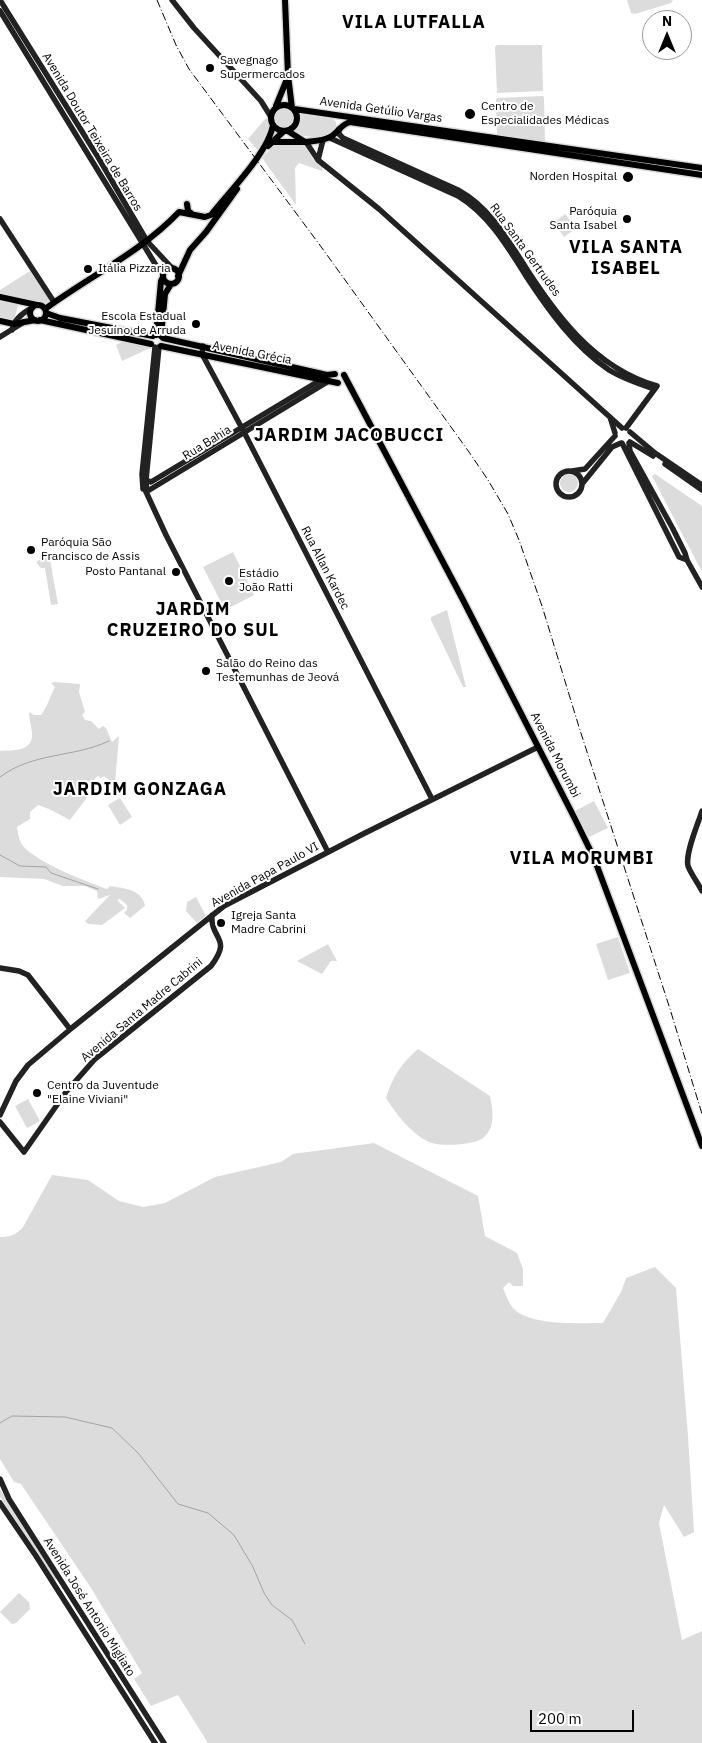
<!DOCTYPE html>
<meta charset="utf-8">
<style>
body{margin:0}
#map{position:relative;width:702px;height:1743px;overflow:hidden;background:#fff;font-family:"IBM Plex Sans",sans-serif}
canvas{display:block}
.north{position:absolute;left:642px;top:10px;width:50px;height:50px;box-sizing:border-box;background:#fff;border:1px solid #999;border-radius:50%;rotate:0deg;font-size:14px;font-weight:700;line-height:20px;text-align:center;color:#000}
.north::after{content:'';display:block;margin:auto;width:18px;height:22px;background:#000;clip-path:polygon(50% 0,100% 100%,50% 72%,0 100%)}
.scale{position:absolute;left:530px;top:1710px;width:104px;height:22px;box-sizing:border-box;border:2px solid #000;border-top:0;padding-left:6px;font-size:15px;line-height:18px;white-space:nowrap;color:#000;-webkit-text-stroke:4px #fff;paint-order:stroke}
</style>
<div id="map">
<canvas width="702" height="1743"></canvas>
<div class="north">N</div>
<div class="scale">200 m</div>
</div>
<script>
const context = document.querySelector('canvas').getContext('2d');
context.lineJoin = 'round';
function fill(path, color) { context.fillStyle = color; context.fill(path, 'evenodd'); }
function trace(path, color, width, dash) { context.strokeStyle = color; context.lineWidth = width; context.lineCap = dash ? 'butt' : 'round'; context.setLineDash(dash || []); context.stroke(path); }
function label(font, color, halo, rows, align = 'center') {
  context.font = font + ' "IBM Plex Sans",sans-serif'; context.lineWidth = 4; context.setLineDash([]); context.textBaseline = 'middle'; context.strokeStyle = halo; context.fillStyle = color; for (const [text, x, y, turn = 0] of rows) {
    context.save(); context.translate(x, y); context.rotate((+turn || 0) * Math.PI / 180); context.textAlign = isNaN(turn) ? turn : align; if (halo) context.strokeText(text, 0, 0); context.fillText(text, 0, 0); context.restore();
  }
}
fill(new Path2D(`
 M627,0H673L671,3L635,14L631,13Z
 M497,45H542L543,91L497,93L495,47Z
 M543,96L544,98L545,142L497,135L496,100L497,98Z
 M273 118a11 11 0 1 1 22 0a11 11 0 1 1-22 0Z
 M298,112L331,117L336,122V128L333,134C315,139 310,138 294,132C300,126 301,120 298,112Z
 M265,119H267L271,126L259,152L248,139Z
 M275,144L305,145L313,159L323,167L322,171L299,163L295,168L296,205L262,158Z
 M565,214L576,228L564,237L554,223Z
 M30,271L51,302L46,305L0,296V290Z
 M0,301L18,305L14,321L0,318Z
 M124,341L152,347L122,361L116,345Z
 M560 483a9 9 0 1 1 18 0a9 9 0 1 1-18 0Z
 M655,474L702,506V572L652,476Z
 M233,552L254,595L225,610L203,567Z
 M49,554L58,604L51,605L45,568H41L36,562Z
 M447,610L466,687H463L431,620V617Z
 M54,682L80,684L79,692L85,712L82,715L85,720L91,721L99,729L103,726L106,728L112,742L119,736L115,782L114,784L104,776L101,778L98,776L83,790L89,795L70,820L49,809L38,805L30,812V819L17,827C18,834 19,840 23,846C38,863 85,881 107,889L110,886C124,888 143,890 145,906L130,918L124,913L127,910V905L120,899L117,900L125,908L102,925L88,924L85,921L110,895L98,899L97,891L85,886H63L44,879L0,877V751C14,750 34,752 32,732C31,725 29,719 29,712L34,715H41C48,706 50,696 55,687L51,683Z
 M120,798L132,817L120,825L108,805Z
 M594,801L608,828L589,837L575,811Z
 M196,897L206,916L197,923L186,911L187,902Z
 M618,937L630,973L608,980L596,944Z
 M328,944L337,961H331L322,974L297,961Z
 M418,1049L490,1096C492,1106 494,1117 491,1127C490,1130 485,1137 482,1139C471,1145 441,1147 429,1142C410,1133 397,1115 386,1098C393,1076 401,1064 418,1049Z
 M28,1099L40,1121L27,1128L15,1106Z
 M374,1143L478,1196L485,1236L517,1253L523,1269V1286H513L509,1282L503,1288C506,1295 509,1304 514,1309C531,1326 580,1323 603,1323L621,1292L626,1278L655,1267L676,1288L688,1436L694,1532L684,1537L664,1505L659,1523L682,1640L702,1631V1743H208L178,1695L151,1706L134,1679L142,1673L91,1588L21,1484L14,1482L0,1459V1237C10,1237 16,1235 23,1227L52,1175L88,1180L119,1201L143,1207L165,1203L215,1177L281,1162L293,1154Z
 M0,1489L57,1578L55,1581L0,1497Z
 M19,1593L29,1602L30,1609L16,1623L12,1624L0,1612Z`), '#dcdcdc');
trace(new Path2D(`
 M0,777C33,752 73,758 109,741
 M0,855L20,866L46,867L51,873L98,889
 M0,1423L12,1416L65,1417L112,1428L138,1453L178,1504L208,1513L234,1535L253,1567L264,1593L272,1605L292,1620L305,1644`), '#a3a3a3', 1);
const primary = new Path2D(`
 M285,0L288,75L292,108
 M271 118a13 13 0 1 1 26 0a13 13 0 1 1-26 0Z
 M276,106L287,79
 M294,109L702,168
 M288,131L305,142C313,141 323,141 330,137C338,133 340,125 350,122L702,175
 M272,142H305
 M268,146L284,131
 M187,204L188,211L192,214
 M163 276a8 8 0 1 1 16 0a8 8 0 1 1-16 0Z
 M178,276L190,250L206,232L237,189
 M0,297L37,305
 M30 313a8 8 0 1 1 16 0a8 8 0 1 1-16 0Z
 M45,309C90,276 141,252 179,212L205,217L211,215C229,192 268,153 273,125
 M46,313L60,318L153,336
 M40,320L151,344
 M0,321L14,324L35,320
 M156,335L161,281L163,277
 M161,336L165,294L171,284
 M163,338L327,375L335,374
 M161,346L338,383
 M344,375L462,598L575,819L594,858L702,1146`);
trace(primary, '#dbdbdb', 9);
trace(new Path2D(`
 M0,0L98,157L147,241L173,269
 M172,0L194,28L261,101L271,117
 M0,11L143,244L157,267L163,274
 M339,129V134L343,138L458,190C487,206 504,233 521,260C554,313 594,368 657,386L626,428
 M330,138L458,196C489,215 507,246 526,276C549,311 574,346 609,370C622,378 639,384 654,389
 M306,142L318,160L379,209L622,428
 M318,160L323,140
 M0,219L54,302
 M12,330C14,320 22,313 32,308
 M0,337L24,322
 M203,346L202,354L244,432L432,799
 M159,347L146,480L147,494L166,535L328,852
 M610,417L615,433
 M630,432L655,453L702,485
 M630,442L653,456
 M622,443L679,557L687,560
 M629,443L630,451L673,529L685,553L687,560L702,587
 M665,464L702,490
 M572,471L585,469L615,436
 M556 484a13 13 0 1 1 26 0a13 13 0 1 1-26 0Z
 M146,480L151,482L322,379
 M582,484L612,447L621,443
 M143,489L142,474L155,347
 M146,492L329,381
 M702,811C698,824 685,853 688,866C691,874 698,883 702,891
 M0,968L19,971L28,975L70,1029
 M0,1115L16,1081L28,1065L73,1027L224,906L363,834L538,747
 M0,1122L24,1152L66,1092L95,1059L211,966C233,937 210,940 212,915
 M0,1479L9,1499L164,1743
 M0,1503L36,1556L155,1743`), '#222', 5.5);
trace(primary, '#000', 6);
trace(new Path2D(`
 M157,0L176,45L189,69L322,248L469,452L488,480L508,514L519,540L542,606L579,727L670,1009L702,1114`), '#000', 1, [8, 2.5, 1, 2.5]);
for (const [x, y, r, color] of [
 [210,68,5,"#000"],
 [470,114,6,"#000"],
 [628,177,6,"#000"],
 [627,219,5,"#000"],
 [88,269,5,"#000"],
 [196,324,5,"#000"],
 [31,550,5,"#000"],
 [176,572,5,"#000"],
 [229,581,5,"#000"],
 [206,671,5,"#000"],
 [221,923,5,"#000"],
 [37,1093,5,"#000"]
]) { const dot = new Path2D(); dot.arc(x, y, r, 0, 2 * Math.PI); context.fillStyle = color; context.fill(dot); trace(dot, '#fff', 2); }
label('12px', '#000', '#fff', [
 ["Savegnago",220,61],
 ["Supermercados",220,75],
 ["Centro de",481,107],
 ["Especialidades Médicas",481,121],
 ["Norden Hospital",617,177,"right"],
 ["Paróquia",617,212,"right"],
 ["Santa Isabel",617,226,"right"],
 ["Itália Pizzaria",98,269],
 ["Escola Estadual",186,317,"right"],
 ["Jesuíno de Arruda",186,331,"right"],
 ["Paróquia São",41,543],
 ["Francisco de Assis",41,557],
 ["Posto Pantanal",166,572,"right"],
 ["Estádio",239,574],
 ["João Ratti",239,588],
 ["Salão do Reino das",216,664],
 ["Testemunhas de Jeová",216,678],
 ["Igreja Santa",231,916],
 ["Madre Cabrini",231,930],
 ["Centro da Juventude",47,1086],
 ["\"Elaine Viviani\"",47,1100]
], 'left');
label('12px', '#000', '#fff', [
 ["Avenida Getúlio Vargas",381,110,8],
 ["Avenida Doutor Teixeira de Barros",92,132,59],
 ["Rua Santa Gertrudes",525,250,54],
 ["Avenida Grécia",252,353,11],
 ["Rua Bahia",207,443,-32],
 ["Rua Allan Kardec",325,568,63],
 ["Avenida Morumbi",555,755,63],
 ["Avenida Papa Paulo VI",265,875,-29],
 ["Avenida Santa Madre Cabrini",142,1010,-40],
 ["Avenida José Antonio Migliato",89,1607,58]
]);
context.letterSpacing = '1px';
label('bold 18px', '#000', '#fff', [
 ["VILA LUTFALLA",414,23],
 ["VILA SANTA",626,248],
 ["ISABEL",626,269],
 ["JARDIM JACOBUCCI",349,436],
 ["JARDIM",193,610],
 ["CRUZEIRO DO SUL",193,631],
 ["JARDIM GONZAGA",140,790],
 ["VILA MORUMBI",582,859]
]);
context.letterSpacing = '0px';
</script>
